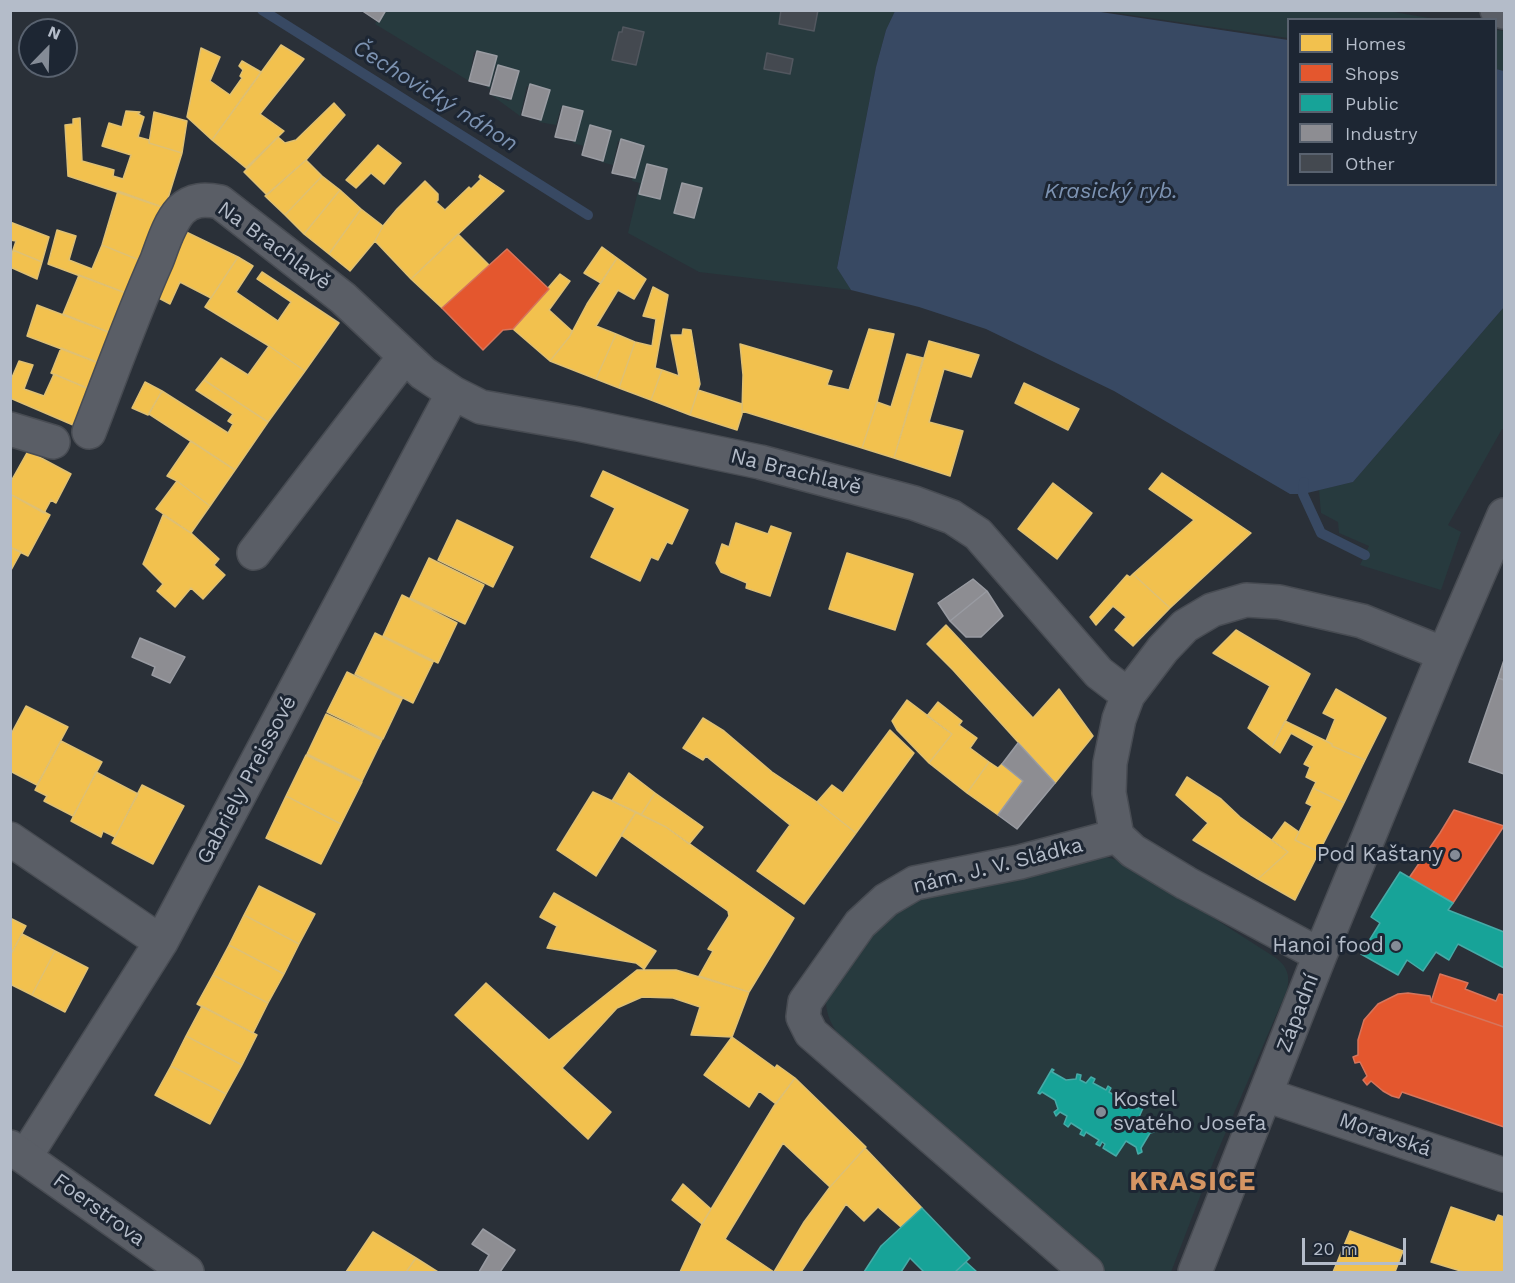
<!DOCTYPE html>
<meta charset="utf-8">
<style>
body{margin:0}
#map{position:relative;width:1515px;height:1283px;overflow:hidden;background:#2a3038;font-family:"Work Sans",sans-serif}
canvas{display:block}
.frame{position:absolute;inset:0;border:12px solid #b4bcc9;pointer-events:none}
.legend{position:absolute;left:1287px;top:18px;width:210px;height:168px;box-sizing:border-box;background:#1d2633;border:2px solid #59626f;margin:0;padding:8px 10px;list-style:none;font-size:18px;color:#b4bcc9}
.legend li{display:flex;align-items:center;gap:12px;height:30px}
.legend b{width:30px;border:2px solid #59626f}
.north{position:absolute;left:18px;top:18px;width:60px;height:60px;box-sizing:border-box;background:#1d2633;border:2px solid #59626f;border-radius:50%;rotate:23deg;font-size:16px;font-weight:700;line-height:24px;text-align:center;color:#b4bcc9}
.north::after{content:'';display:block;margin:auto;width:21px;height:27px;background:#848b96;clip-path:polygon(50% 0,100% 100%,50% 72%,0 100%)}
.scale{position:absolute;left:1302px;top:1238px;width:104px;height:27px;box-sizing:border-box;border:3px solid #b4bcc9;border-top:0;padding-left:8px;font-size:18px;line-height:21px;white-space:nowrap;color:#b4bcc9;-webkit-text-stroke:4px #1d2633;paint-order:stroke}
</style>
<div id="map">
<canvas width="1515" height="1283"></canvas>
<div class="frame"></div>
<ul class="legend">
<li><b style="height:16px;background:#f2c14e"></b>Homes</li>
<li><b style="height:16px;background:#e4572e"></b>Shops</li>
<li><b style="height:16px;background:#17a398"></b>Public</li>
<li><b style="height:16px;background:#8d8d92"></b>Industry</li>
<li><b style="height:16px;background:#444950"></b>Other</li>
</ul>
<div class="north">N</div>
<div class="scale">20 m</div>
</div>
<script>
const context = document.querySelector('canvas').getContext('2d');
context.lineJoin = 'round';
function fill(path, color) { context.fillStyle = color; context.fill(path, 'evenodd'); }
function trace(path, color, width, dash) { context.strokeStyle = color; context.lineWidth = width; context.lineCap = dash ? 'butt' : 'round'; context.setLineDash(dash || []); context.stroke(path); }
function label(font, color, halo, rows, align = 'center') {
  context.font = font + ' "Work Sans",sans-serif'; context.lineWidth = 6; context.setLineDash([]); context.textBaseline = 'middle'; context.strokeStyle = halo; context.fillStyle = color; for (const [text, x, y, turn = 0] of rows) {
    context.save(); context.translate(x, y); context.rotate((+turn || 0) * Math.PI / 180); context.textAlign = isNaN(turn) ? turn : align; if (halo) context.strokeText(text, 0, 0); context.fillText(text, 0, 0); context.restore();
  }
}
fill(new Path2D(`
 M384,10L895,11L886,30L876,67L837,267L851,290L699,272L628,233L640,183L632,181L641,147L618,141L613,165L601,162L609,132L589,127L584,146L573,143L581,112L561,107L556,125L539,122L547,92L527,86L520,116L490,94L509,101L517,72L496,67L490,89L487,88L495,58L474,52L469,81L375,24Z
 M1382,10L1435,19L1288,20V38L1103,11Z
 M1496,30L1504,31V71L1496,69Z
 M1504,307V430L1502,429L1448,525L1461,532L1441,590L1360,565L1369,546L1339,533L1338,522L1321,513L1319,490L1353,482Z
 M1103,856L1126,863L1145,874L1276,958C1288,967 1290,976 1287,990L1216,1155L1171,1272H1097L844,1042C833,1028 825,1015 826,998L867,930L917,899Z`), '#273a3e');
fill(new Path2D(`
 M895,11H1094L1288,40V184H1496V69L1504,71V307L1353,482L1303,494H1290L1114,391L986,329L919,307L851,290L837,268L876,67L886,30Z`), '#384963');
const homes = new Path2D(`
 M281,45L304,59L260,114L284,131L246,168L212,140Z
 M201,48L220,57L210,81L230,95L242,78L240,76L243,70L239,66L242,61L261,72L212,140L187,117Z
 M334,103L345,115L306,160L267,195L244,172L278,137L285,143L296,140Z
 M126,111L140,112L138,114L144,117L138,137L149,140V143L182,153L165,208L68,176L65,125L73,124V119L80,118L82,161L114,170L113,176L123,179L131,155L102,146L109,123L122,127Z
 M154,112L187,121L182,153L149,143Z
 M378,145L401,163L384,184L371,173L356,188L346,180Z
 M306,160L322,176L285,215L265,196Z
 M480,175L504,191L411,279L375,241L383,226L397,209L425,181L438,194V200L436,202L445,210L469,187L471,189L481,179L479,177Z
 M322,176L340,190L304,234L285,215Z
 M340,190L361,209L329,254L304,234Z
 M118,191L165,208L144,262L102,245Z
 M361,209L383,226L375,241L350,271L329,254Z
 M10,222L49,237L42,262L13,250L16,241L10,240Z
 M57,230L76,236L69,260L92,269L102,245L144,262L131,295L48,264Z
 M182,230L238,257L211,298L180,282L170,304L151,294Z
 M458,234L490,266L442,308L411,279Z
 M602,247L617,258L601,283L584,273Z
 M13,250L42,262L37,279L10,267Z
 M238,257L253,266L236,292L278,321L291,302L257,279L262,272L339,323L305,371L269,346L205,307Z
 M617,258L646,279L634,299L618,290L596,326L616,334L596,379L550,361L570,336L587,304Z
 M560,274L570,281L549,310L572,331L570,336L550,361L513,329Z
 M79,275L131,295L116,335L63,314Z
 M653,287L668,295L655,368L662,370L651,400L619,388L635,342L652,346L656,319L643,316Z
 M37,305L116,335L104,365L27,336Z
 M683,329L691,330L700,384L690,415L651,400L662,370L679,376L671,335H682Z
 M869,329L894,334L877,402L862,448L742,411L743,375L740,344L832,371L827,385L849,390Z
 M616,334L635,342L619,388L596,379Z
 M929,341L979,355L971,377L944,369L929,422L963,431L950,476L894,458Z
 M269,346L305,371L268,422L204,380L221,358L248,375Z
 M61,348L104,365L94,391L51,373Z
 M907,354L923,358L894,458L862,448L877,402L891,407Z
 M19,361L33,365L24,389L44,396L54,374L94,391L80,428L10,398V382Z
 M204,380L268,422L235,470L149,414L162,391L228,433L233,424L228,421L233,414L196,390Z
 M145,382L162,391L148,415L132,408Z
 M1024,383L1079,409L1068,430L1015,403Z
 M698,390L742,404V414L737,430L690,415Z
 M191,441L235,470L210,506L177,481L167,476Z
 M28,451L71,474L56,503L51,500L44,513L10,494V483Z
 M603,471L688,510L672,544L667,542L658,560L651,557L640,581L591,557L615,508L591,496Z
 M1162,473L1251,533L1170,608L1133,574L1194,520L1149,489Z
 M177,481L210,506L191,533L156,509Z
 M1053,483L1092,513L1057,559L1018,529Z
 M10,494L50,515L28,556L10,547Z
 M163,515L191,533L219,559L214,565L225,575L203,599L191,588L175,607L157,591L163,584L143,564Z
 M457,520L513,547L493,587L438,560Z
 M736,523L768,534L771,526L791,533L770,596L746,588L747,583L721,572L716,563L722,544L729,547Z
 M10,547L21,552L10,572Z
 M847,553L913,574L895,630L829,609Z
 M429,558L484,585L465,624L410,598Z
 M1133,574L1170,608L1133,646L1115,630L1126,617L1113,606L1096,625L1090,617L1127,575L1130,577Z
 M402,595L457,623L438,663L383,636Z
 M946,625L1033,718L1059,689L1093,736L1055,783L953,670L927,644Z
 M1236,630L1310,674L1272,747L1248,728L1270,686L1213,653Z
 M375,633L433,662L413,703L355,674Z
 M347,672L402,699L383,739L327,712Z
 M1336,689L1386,718L1365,760L1332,746V744L1326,741L1335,719L1323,713Z
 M907,700L952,734L929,763L897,730L892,721Z
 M938,702L962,721L959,725L977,738L970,748L989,762L967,793L929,763L952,734L927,716Z
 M26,706L68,727L37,785L10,771V736Z
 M326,714L382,740L362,781L307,754Z
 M703,718L724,731L772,772L817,802L856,833L804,904L757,871L790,825L706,756L703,760L683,748Z
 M1285,721L1332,744V746L1365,760L1344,803L1313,788L1316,782L1306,777L1310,767L1304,764L1314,746L1291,733L1280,753L1272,747Z
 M890,730L914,753L856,833L817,802L832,785L843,793Z
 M61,741L102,762L73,816L44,801L47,796L35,790Z
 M306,755L362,782L341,824L286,796Z
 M989,762L998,768L1002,764L1023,781L998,815L967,793Z
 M96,772L138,794L115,837L103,831L101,837L71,821Z
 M629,773L655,793L641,815L612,801Z
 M1187,777L1221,799L1240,817L1288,852L1258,879L1193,840L1208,823L1176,795Z
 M142,785L184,806L153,864L112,843Z
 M1313,788L1344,803L1319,852L1295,840L1312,806L1306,803Z
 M593,792L636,812L596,876L557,850Z
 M655,793L703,827L689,844L666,827L641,815Z
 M286,796L341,824L321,864L266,838Z
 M636,812L666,827L794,918L749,992L699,976L713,951L708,949L729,916L728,911L621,835Z
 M1285,822L1299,832L1295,840L1319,852L1295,900L1258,879L1288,852L1272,840Z
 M259,886L315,914L299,944L244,915Z
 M554,893L656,951L644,969L636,963L547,948L557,926L540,917Z
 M244,915L299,944L284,974L229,945Z
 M10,918L26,926L10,956Z
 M22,934L55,951L32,995L10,984V956Z
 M229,945L284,974L268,1003L213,975Z
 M55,951L88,968L65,1012L32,995Z
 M637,970H676L749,992L732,1037L691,1035L700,1007L673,998L642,997L617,1008L562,1068L611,1112L588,1139L455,1015L486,983L549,1040Z
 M213,975L268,1003L253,1033L197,1004Z
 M202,1006L257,1035L242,1065L186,1036Z
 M186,1036L242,1065L226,1094L171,1066Z
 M732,1037L775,1068L777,1065L795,1078L776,1104L759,1091L749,1107L704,1075Z
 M171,1066L226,1094L210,1124L155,1095Z
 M795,1078L866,1147L830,1187L783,1143L725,1239L774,1272H680L702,1224L774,1106Z
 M865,1148L922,1208L901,1227L878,1207L864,1221L846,1204L801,1272H774L804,1222L830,1187Z
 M683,1184L711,1209L702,1224L672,1200Z
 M1451,1207L1495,1222L1498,1215L1504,1217V1272H1464L1431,1262Z
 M1350,1231L1403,1251L1395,1272H1333Z
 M373,1232L416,1258L406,1272H346Z
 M416,1258L438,1272H406Z`);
fill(homes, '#f2c14e');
trace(homes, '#dfc073', 1.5);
const shops = new Path2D(`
 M507,249L549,289L513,329L503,330L483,350L442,308Z
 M1454,810L1504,826L1453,903L1409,878L1440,833Z
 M1440,974L1468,983L1465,989L1496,1001L1499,994L1504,995V1027L1431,1002Z
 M1408,993L1430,996L1431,1002L1504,1027V1127L1402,1092L1399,1098L1392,1096L1383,1091L1371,1081L1367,1085L1363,1080L1367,1076L1360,1062L1355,1063L1353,1057L1358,1055V1040L1364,1020L1378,1004L1398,994Z`);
fill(shops, '#e4572e');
trace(shops, '#d6755c', 1.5);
const public = new Path2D(`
 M1400,872L1453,903L1448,910L1504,932V968L1458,944L1449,960L1436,952L1423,971L1407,960L1398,975L1361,954L1380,923L1371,917Z
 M1052,1069L1054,1070L1052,1072L1066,1080L1076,1079L1077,1074L1081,1075L1080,1080L1086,1083L1091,1077L1095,1079L1093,1083L1106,1090L1108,1086L1111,1088L1109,1092L1122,1100L1124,1096L1127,1098L1125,1101L1138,1109L1140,1106L1143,1108L1136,1124L1146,1129L1153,1128L1154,1132L1150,1133L1141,1148L1142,1152L1138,1154L1136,1147L1126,1141L1116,1156L1103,1148L1105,1144L1102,1142L1100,1146L1096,1144L1099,1140L1086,1132L1084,1136L1080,1134L1082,1130L1071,1123L1068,1127L1064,1124L1067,1116L1060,1112L1056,1116L1054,1112L1058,1109L1055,1100L1042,1092L1040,1094L1038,1093Z
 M922,1208L970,1258L955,1272H924L910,1258L901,1272H864L881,1246Z
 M966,1262L977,1272H955Z`);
fill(public, '#17a398');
trace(public, '#46aaa7', 1.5);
const industry = new Path2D(`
 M361,10H386L379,22Z
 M477,51L497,56L489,86L469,81Z
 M498,65L519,71L511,99L490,94Z
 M530,84L550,90L541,120L522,115Z
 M563,106L583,111L575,141L555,137Z
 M590,125L611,131L603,161L582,155Z
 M621,139L644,146L635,178L612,173Z
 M647,164L667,169L660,199L639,194Z
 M682,183L702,188L694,218L674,213Z
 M973,579L987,591L950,621L938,603Z
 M987,591L1003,616L981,637H966L950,621Z
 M140,638L185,657L170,683L152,675L155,667L132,657Z
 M1504,660V680L1498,678Z
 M1498,678L1504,680V774L1469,762Z
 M1018,743L1055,783L1017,829L998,815L1023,781L1002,764Z
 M483,1229L515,1250L500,1272H479L489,1255L472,1244Z`);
fill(industry, '#8d8d92');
trace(industry, '#999ba2', 1.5);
trace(new Path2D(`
 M262,10L588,215
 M1304,482L1303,494L1321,533L1365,555`), '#384963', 10);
const building = new Path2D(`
 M781,10H818L814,31L779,24Z
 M623,27L644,32L636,65L612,60L619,32H622Z
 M767,53L793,59L790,74L764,69Z`);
fill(building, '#444950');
trace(building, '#52575f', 1.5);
const minor = new Path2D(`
 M1497,10L1504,12
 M10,429L53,442
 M89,432C111,375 132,316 157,260C163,244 169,223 181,210C192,199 205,199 220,202L343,298L423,373L453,393L481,407L578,424L760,462L914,503L952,517L978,534L1099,673L1128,695
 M254,553L405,356
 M1117,836L1109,793L1110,763L1119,719L1128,695L1163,649L1185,626L1212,610L1246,600L1279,602L1362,621L1444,654
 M10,839L161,942
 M1266,1095L1504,1175
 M25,1157L161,942L453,393
 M1087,1272L811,1033L803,1017L805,1002L860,924L886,900L915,883L1020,862L1117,836L1133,851L1186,883L1320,955
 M1195,1272L1320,955L1444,654L1504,515`);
const tertiary = new Path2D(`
 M10,1147L187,1272`);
trace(minor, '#484c53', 36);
trace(tertiary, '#484c53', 36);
trace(minor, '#5a5e66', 33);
trace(tertiary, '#5a5e66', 33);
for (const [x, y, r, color] of [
 [1455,855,6,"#848b96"],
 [1396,946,6,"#848b96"],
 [1101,1112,6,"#848b96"]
]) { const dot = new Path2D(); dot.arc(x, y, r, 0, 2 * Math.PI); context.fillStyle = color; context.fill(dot); trace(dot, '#1d2633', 2); }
label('21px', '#b4bcc9', '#1d2633', [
 ["Na Brachlavě",274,246,36],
 ["Na Brachlavě",796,472,14],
 ["Gabriely Preissové",247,780,-62],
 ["nám. J. V. Sládka",998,866,-14],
 ["Západní",1298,1013,-69],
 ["Moravská",1385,1135,19],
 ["Foerstrova",99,1210,36]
]);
label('21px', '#b4bcc9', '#1d2633', [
 ["Pod Kaštany",1443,855],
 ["Hanoi food",1384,946],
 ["Kostel",1113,1100,"left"],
 ["svatého Josefa",1113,1124,"left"]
], 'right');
label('italic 22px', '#7c92b1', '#1d2633', [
 ["Čechovický náhon",435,96,32],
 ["Krasický ryb.",1111,192]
]);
context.letterSpacing = '1.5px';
label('bold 27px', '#d59563', '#1d2633', [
 ["KRASICE",1193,1182]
]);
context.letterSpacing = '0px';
</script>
